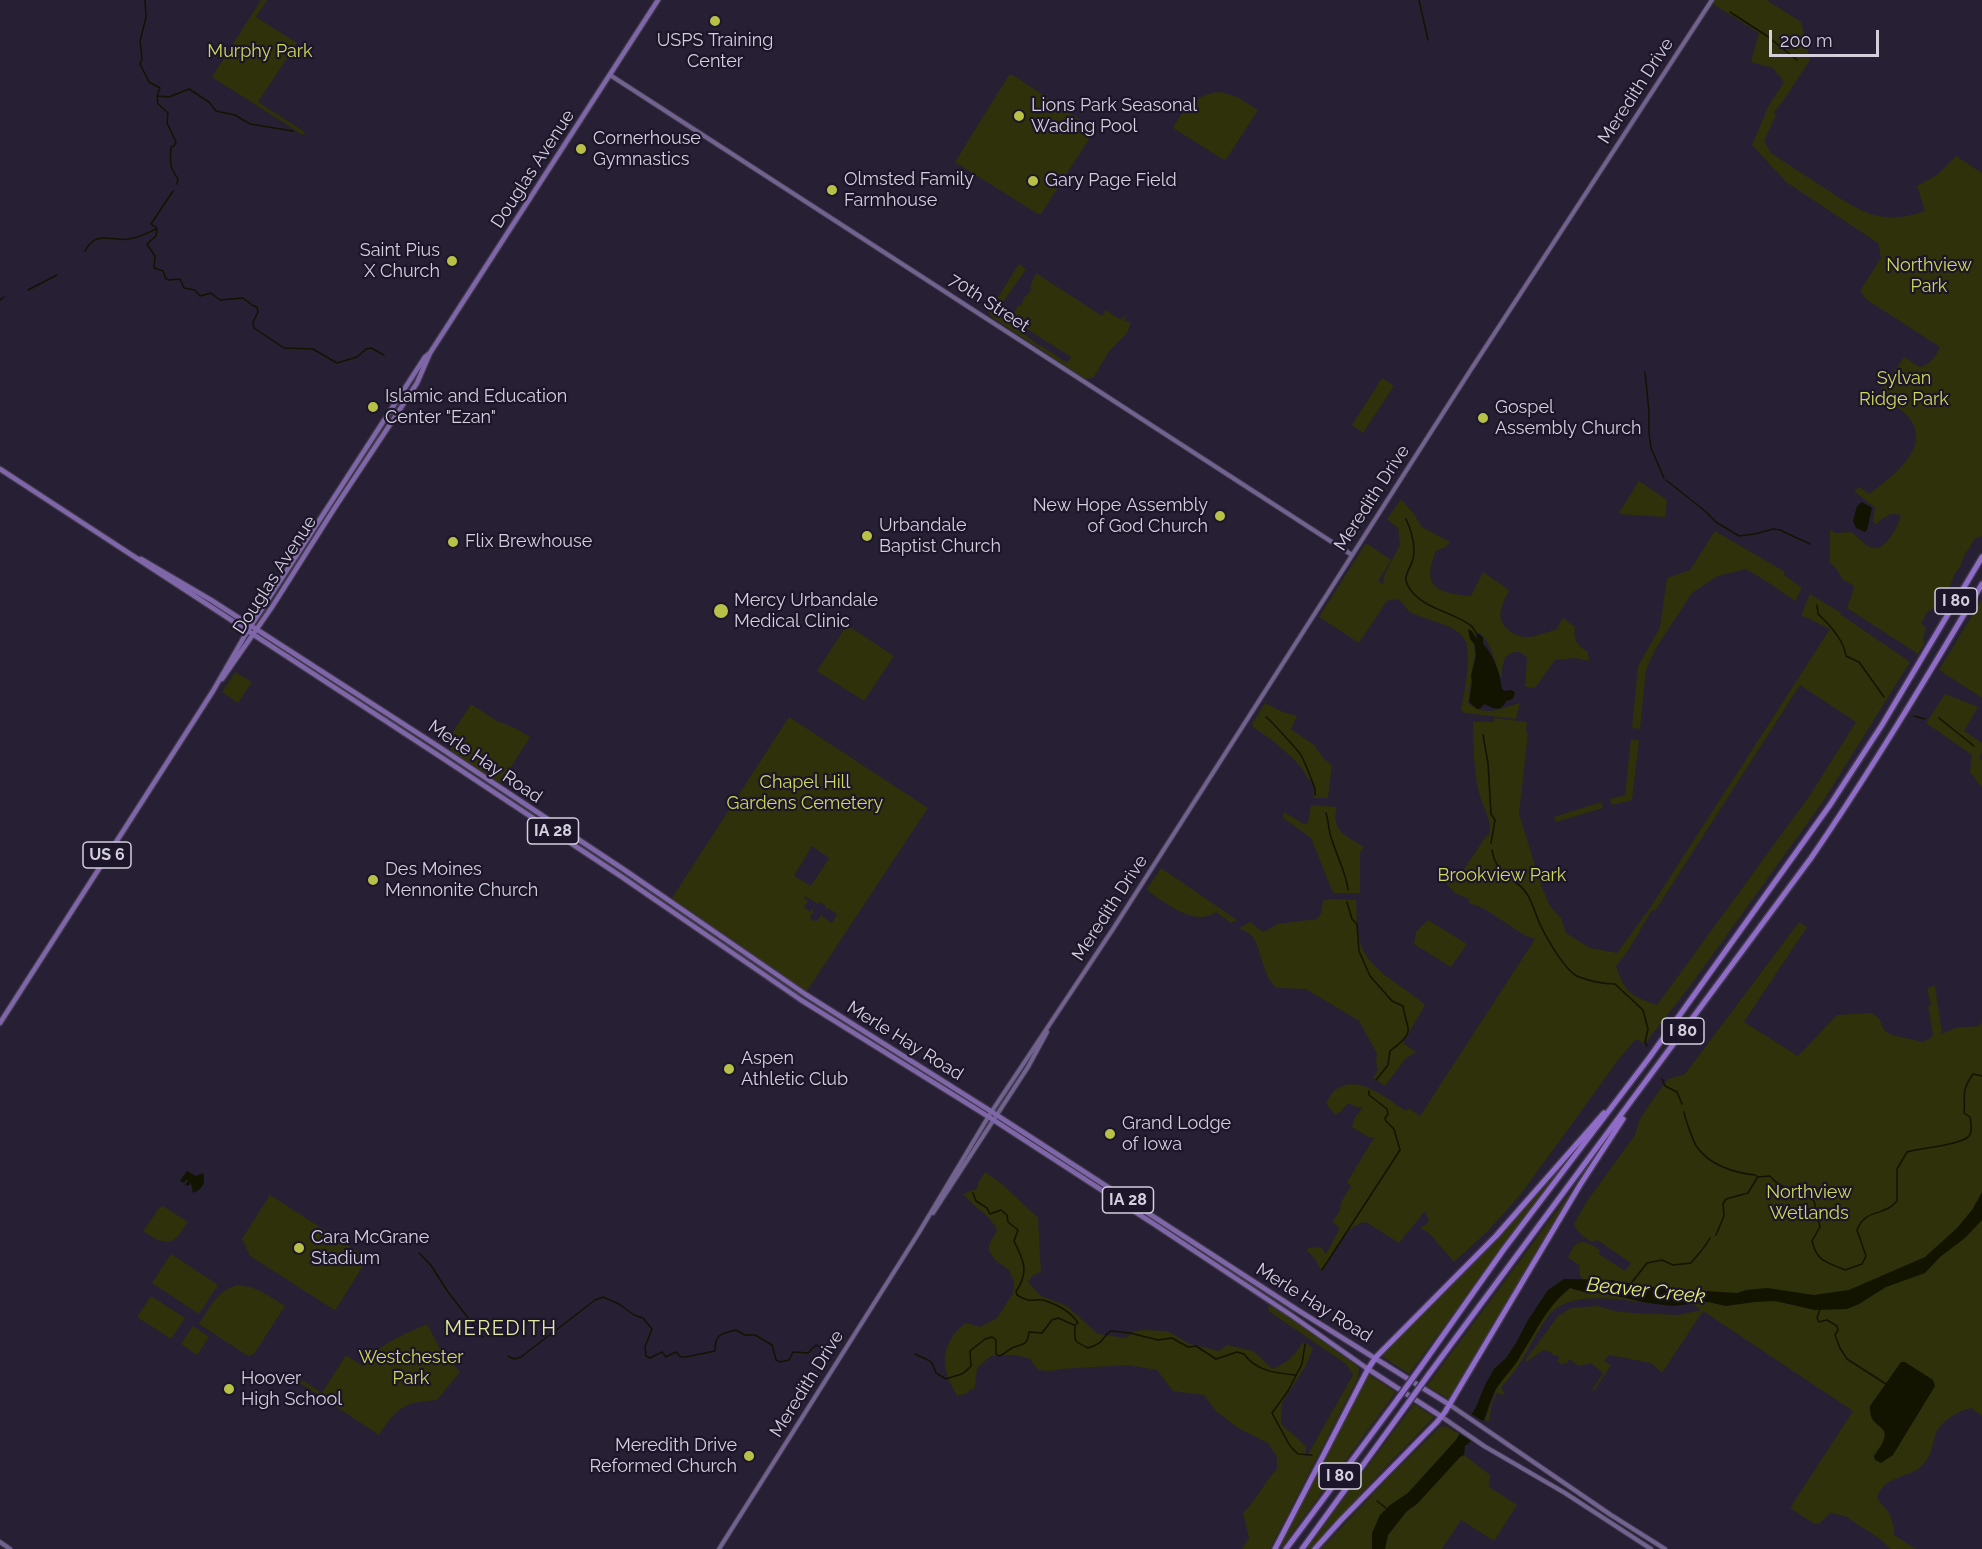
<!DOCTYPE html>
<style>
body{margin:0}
#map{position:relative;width:1982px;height:1549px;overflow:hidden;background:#271f34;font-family:Raleway,sans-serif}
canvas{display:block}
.scale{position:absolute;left:1769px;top:30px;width:110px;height:27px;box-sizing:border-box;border:3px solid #d3cfdd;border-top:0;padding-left:8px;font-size:18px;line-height:21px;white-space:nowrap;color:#d3cfdd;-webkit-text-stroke:4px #1d162a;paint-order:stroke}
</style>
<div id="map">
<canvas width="1982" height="1549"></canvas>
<div class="scale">200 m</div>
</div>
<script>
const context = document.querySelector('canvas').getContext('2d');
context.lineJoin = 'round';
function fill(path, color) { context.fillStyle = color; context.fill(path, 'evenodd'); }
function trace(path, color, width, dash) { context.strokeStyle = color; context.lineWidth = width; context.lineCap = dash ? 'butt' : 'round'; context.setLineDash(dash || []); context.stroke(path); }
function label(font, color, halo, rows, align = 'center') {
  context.font = font + ' Raleway,sans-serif'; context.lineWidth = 4.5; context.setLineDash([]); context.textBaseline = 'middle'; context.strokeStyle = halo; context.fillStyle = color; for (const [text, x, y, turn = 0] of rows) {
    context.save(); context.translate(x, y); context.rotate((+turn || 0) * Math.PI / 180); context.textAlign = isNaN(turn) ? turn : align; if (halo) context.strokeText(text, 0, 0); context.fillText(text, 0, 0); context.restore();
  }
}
fill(new Path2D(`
 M261,0H267L256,17L297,43L258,102L305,132L303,135L212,77Z
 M1712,0H1767L1801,22L1810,60L1783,101L1774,112L1776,115L1764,141L1771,153C1789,165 1807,177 1826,189C1862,213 1882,226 1925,211L1917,186L1937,175L1956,156L1982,173V536L1975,538L1969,549L1966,552L1960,567L1955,573L1947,594L1940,604L1927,612L1921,624L1924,625L1926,630L1923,637L1924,644L1918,654L1847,608C1849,601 1853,594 1854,586L1842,579L1837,569L1830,563V530L1836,533L1851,532C1858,536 1863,544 1870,547C1885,554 1897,527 1901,516C1893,510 1881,518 1876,525L1873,522L1875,508L1854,491L1859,487L1870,494C1892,475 1936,447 1906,414C1898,407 1887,401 1878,395L1904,357L1920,367C1929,365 1937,355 1940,347L1867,300L1860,291L1881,258L1878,243L1786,182L1752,145L1769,105L1784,82L1773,68L1751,62L1759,33L1710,2Z
 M1009,75H1013L1094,129L1093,133L1041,214H1038L955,162Z
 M1220,92L1237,97L1258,110L1227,158L1224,160L1173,128C1183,109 1198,93 1220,92Z
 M1019,264L1026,269L1003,302L1001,309L1004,312L1002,315C1015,324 1024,335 1036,343V345L1038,344L1057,356V359L1058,357L1067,363L1071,357L1008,317L1010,314L1013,315L1018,305L1021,306L1024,298L1032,289L1030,287L1036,273L1102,316L1106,310L1121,320L1124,316L1126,317L1124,320L1128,322L1130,321C1131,335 1116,342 1108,353C1103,361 1099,370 1093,378L1085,379L990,316L989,311Z
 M1382,378L1394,386L1363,433L1352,425Z
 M1639,481L1667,500L1665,517L1618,514Z
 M1401,499L1413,513L1422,527L1450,542L1446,547L1436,551C1420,588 1439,593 1471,596L1483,572L1509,590C1501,606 1494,620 1511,632C1516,635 1523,638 1529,637C1539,636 1547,631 1556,630L1563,618L1575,627C1573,640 1577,645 1588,652L1589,661L1575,658L1555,660L1535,688L1525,687L1527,658L1520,652H1514L1505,657L1502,669V677H1501C1494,662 1492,642 1478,632L1473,639L1475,653L1468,703C1487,718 1500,708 1520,703L1516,719L1465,713L1461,710C1464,695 1474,649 1463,637C1452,624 1432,622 1417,615C1415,614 1411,614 1409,611C1400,604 1405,596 1387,601L1359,643L1319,617L1366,543L1391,560L1378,581L1383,584L1385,573L1400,545L1398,528L1387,519Z
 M1715,531L1785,572L1784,575L1802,588L1795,601L1766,581L1746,569L1718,576L1692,593L1656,648L1646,670L1640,729L1632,728L1638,666L1660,627L1667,578L1690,570Z
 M1810,594L1841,613L1840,614L1910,662L1822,803L1693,982L1647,1041L1643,1043L1636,1039L1619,1059L1521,1194L1488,1231L1454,1262L1429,1233L1420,1228L1429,1222L1425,1211L1399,1243L1366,1222C1345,1224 1333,1255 1323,1271C1316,1265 1318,1259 1307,1251L1308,1248L1321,1247L1326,1254L1340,1228L1332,1222L1340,1211L1341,1202L1351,1186L1347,1182L1374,1138L1368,1137L1352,1127L1354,1119L1363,1107H1356L1348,1103L1340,1112L1335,1115L1326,1103C1328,1100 1331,1094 1334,1091C1358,1072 1385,1098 1406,1111L1408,1108L1420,1116L1535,939L1524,935L1485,909L1469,903V899L1455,893L1441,878L1444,874L1456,881L1486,836H1489C1493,819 1481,805 1478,789C1474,767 1473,744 1473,722H1494V718L1527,722L1526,732L1528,733L1519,814L1542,888L1550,906L1561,918L1566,933L1590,948L1617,953L1650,908L1830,629L1801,615ZM1800,685L1856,722L1808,798L1657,1005C1631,996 1625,993 1616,966L1628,951L1652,910L1655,911Z
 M1982,599V698L1939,670Z
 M847,625L894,656L864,701L817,671Z
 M235,672L252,682L238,703L222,692Z
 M1945,694L1978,707L1964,731L1982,743V753L1979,757L1982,761V788L1970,772L1972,755L1926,723Z
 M1265,703L1283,712L1297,716L1291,729L1314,745L1323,758L1332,765L1328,798H1314L1313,795L1314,784C1305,777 1305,771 1299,765C1285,750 1270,738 1253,727L1252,724Z
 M471,704L497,721L515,728L530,737L500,784L451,751L447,741Z
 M789,717L928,808L805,994L670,901ZM812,846L829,858L811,886L794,876ZM805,896L818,904L820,902L826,906L825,909L827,910L828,908L837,914L832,923L823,917L822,914L817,921L812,920L810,917L814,910L812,909L810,912L804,907L808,901L804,898Z
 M1631,739L1639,740L1632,800L1612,805L1610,799L1625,795Z
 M1601,802L1603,808L1556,822L1554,817Z
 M1311,805L1337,807C1330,831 1347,836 1364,847L1360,853V893H1333L1311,838L1283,818L1284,812L1304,824L1308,823Z
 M1161,868L1237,920L1231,923L1216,912C1194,927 1168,904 1149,892L1147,889Z
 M1330,899L1356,900C1357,913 1356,926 1359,939C1366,970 1403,985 1425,1005L1403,1043L1416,1052L1406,1058L1385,1086L1373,1078L1378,1070L1376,1062L1377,1054L1359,1021L1306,989L1277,988C1263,979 1261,947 1252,936C1249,933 1243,930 1239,928L1250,922L1263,932L1278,924L1317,919L1321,913L1323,901Z
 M1428,920L1467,944L1451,967L1414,944L1416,932Z
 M1799,922L1807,927L1744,1022L1798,1056L1837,1015L1871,1013L1879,1018L1884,1030L1892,1035L1923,1042L1932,1037L1933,1034L1928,1006L1931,1005L1927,988L1935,986L1942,1034L1955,1028L1979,1026L1982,1022V1416L1971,1408C1958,1411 1939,1422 1935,1436C1932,1446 1932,1454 1925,1462C1910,1481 1887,1472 1877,1497C1880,1503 1883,1505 1887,1510C1891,1515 1895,1528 1894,1535L1916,1549H1891L1880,1539L1845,1516L1830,1513L1819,1524L1813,1523L1790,1508L1853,1411L1703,1311L1662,1373L1651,1363L1609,1355L1604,1361L1611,1365L1594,1391L1592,1390L1603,1373L1591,1363L1579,1366L1569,1359L1567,1363L1561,1364L1557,1361L1559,1358L1558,1356L1553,1355L1552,1353L1545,1350C1536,1353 1531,1361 1524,1362L1558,1316L1571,1308L1598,1306L1614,1311L1633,1313L1679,1315L1701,1310L1670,1289L1636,1286L1611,1280L1583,1279L1580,1276L1579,1265L1568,1258C1576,1237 1583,1239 1600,1250L1599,1254L1625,1271L1631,1263L1597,1240L1592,1242C1584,1237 1578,1234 1574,1224L1587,1201L1635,1135L1639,1121L1651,1102L1668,1079L1685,1074Z
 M1558,1169L1560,1170L1409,1374L1382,1356L1490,1247Z
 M985,1172L1002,1184L1038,1218L1041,1272L1033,1275L1028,1282L1041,1296L1067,1306L1098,1334L1126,1338L1135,1331L1143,1330L1167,1331L1190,1344L1219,1351L1227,1345L1253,1351L1273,1369C1286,1363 1295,1356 1302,1343H1307L1313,1349L1305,1367L1282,1403L1281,1424L1306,1446V1458L1353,1375L1346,1364L1270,1312L1268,1310L1269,1306L1273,1305L1357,1366L1359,1369L1358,1378L1270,1549H1242L1249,1538L1243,1513C1256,1501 1263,1483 1277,1469V1457L1268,1443L1238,1428L1216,1411L1204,1395L1173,1391L1157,1370L1128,1365L1061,1369L1050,1371L1038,1370L1030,1359L1015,1355L991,1356L977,1368L975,1387L965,1394L957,1396C954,1389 949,1382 947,1374C941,1354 949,1335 966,1323L980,1327L997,1318L1013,1293L1014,1282L1009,1270L995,1260L989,1251V1245L997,1230C990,1214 973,1207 963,1194L978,1188V1183Z
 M1576,1185L1450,1400L1427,1386Z
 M270,1195L368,1258L336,1309H333L250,1256L242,1239Z
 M163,1206L188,1222L178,1236L170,1242L157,1240L143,1231L160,1207Z
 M171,1254L218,1285L199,1314L152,1283Z
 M237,1285C257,1286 269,1296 285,1306L254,1354L248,1356L199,1324C210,1307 217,1291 237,1285Z
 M1570,1288L1588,1293H1603L1648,1303C1620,1300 1571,1290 1550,1314C1539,1327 1532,1344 1523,1358C1517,1369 1509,1378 1501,1388L1505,1394L1502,1395L1497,1393L1492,1404L1489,1421H1486L1485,1419L1497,1387L1519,1358L1544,1315L1559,1296Z
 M151,1296L185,1318L171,1339L137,1317Z
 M427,1324L443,1354L460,1372L437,1400C404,1402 397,1407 379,1435L300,1383L302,1380L322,1393L346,1355L363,1366C379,1343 403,1335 427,1324Z
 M193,1326L209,1337L197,1355L181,1344Z
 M1368,1374L1396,1392L1281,1548L1280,1547Z
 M1414,1404L1434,1417L1378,1475L1311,1549H1306Z
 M1446,1426L1459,1434L1456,1440L1408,1493L1390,1505L1372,1533V1549H1321L1390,1476L1440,1427Z
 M1464,1455L1490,1475L1489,1487L1517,1505L1494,1541L1461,1520L1442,1549H1385L1388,1535L1406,1512L1418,1503L1460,1457Z`), '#2e3109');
fill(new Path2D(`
 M1862,502L1872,508L1867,530L1865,532L1856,528L1853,521L1857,506Z
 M1468,629L1472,631L1476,638L1479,634L1483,637V644C1494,655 1500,674 1502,689L1505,691L1511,690L1515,692L1513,699L1506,701C1501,713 1493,708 1484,704L1480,709H1477L1469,702L1472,683L1471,675L1476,656L1475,645L1470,639Z
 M187,1171L196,1176L203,1173C206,1182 203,1189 193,1193L191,1183L188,1186L185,1185L188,1180H186L184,1183L180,1181Z
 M1982,1192V1220L1965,1238L1940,1257L1925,1273L1886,1287L1859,1304L1847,1309L1815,1310L1775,1301L1755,1302L1726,1306L1708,1302L1673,1306L1648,1303L1603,1293H1588L1570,1288C1546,1307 1535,1334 1518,1360C1512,1370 1502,1379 1496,1389C1486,1407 1484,1434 1465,1446L1464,1455L1460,1457L1418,1503L1406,1512L1388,1535L1385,1549H1372V1533L1380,1515L1390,1505L1408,1493L1456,1440L1476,1407L1485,1385L1494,1369L1506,1358L1516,1343L1528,1320L1548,1290L1564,1279L1611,1280L1658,1288L1737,1293L1746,1290L1767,1288L1814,1295L1849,1290L1925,1257L1957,1228L1972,1210Z
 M1901,1362H1905L1933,1380L1935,1386L1893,1455L1881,1463L1875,1460L1874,1456C1877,1451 1882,1445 1884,1439C1889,1424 1868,1428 1870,1406Z`), '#121400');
fill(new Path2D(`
 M1468,1412L1486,1423L1474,1443L1457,1432Z`), '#271f34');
trace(new Path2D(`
 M145,0L146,17L140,41L142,59L140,64L149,82L160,88L157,96L158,104L168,113L167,123L176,142L174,146L171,147C170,163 169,166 178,179L177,184
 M1419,0L1428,40
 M1730,12L1767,36L1797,60
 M158,96L169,97L189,89L209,102L216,111L235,115L250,124L293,131
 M173,191L151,224L157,228L156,236L147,244L155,256L154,268L163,271L166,279L169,280L180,279L184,288L195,290L200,296L211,293L220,300L243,298L252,305L257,307L258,312L253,322L254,328L284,348L313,349L337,363L357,357L366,349L371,348L384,355
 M85,251C97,229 110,242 128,239C139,238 147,233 156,229
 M28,290L57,275
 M0,300L4,297
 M1645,372L1649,412V433L1651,448L1664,478
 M1666,480L1705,511L1716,522L1739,536L1755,534L1773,529L1780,530L1810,544
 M1406,519C1412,532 1416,545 1413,559C1411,568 1402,576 1408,586C1420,608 1451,611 1470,625C1474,627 1475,632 1478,636
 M1817,605L1818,614C1830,625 1844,641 1846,656L1859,662L1884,697
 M1914,716L1925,719
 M1266,717C1269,719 1301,753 1302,757C1307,767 1311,778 1315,789V795
 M1939,718L1974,746
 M1483,735L1488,763L1491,814L1495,820L1491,843
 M1326,813C1329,822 1328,830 1332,840C1337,857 1346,872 1348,890
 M1492,850C1494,863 1501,873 1514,876L1516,883C1528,890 1532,904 1537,917C1542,931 1565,972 1579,977C1590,981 1602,984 1615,984L1643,1010L1648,1029L1645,1042L1647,1046
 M1347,902L1352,919L1357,924L1359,951L1370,976L1392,1001L1403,1006C1407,1032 1417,1031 1390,1051L1388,1065L1376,1080
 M1662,1079L1665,1086L1677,1092L1682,1104
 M1684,1112C1685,1118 1694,1144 1697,1147C1709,1165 1735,1173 1755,1175L1758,1177L1770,1176C1783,1191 1787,1186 1801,1192C1805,1193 1810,1198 1814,1201L1820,1227L1812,1241C1817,1262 1827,1262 1845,1270L1862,1264L1866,1256L1857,1230C1865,1208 1884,1217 1897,1201V1169L1907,1152C1919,1148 1962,1145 1969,1136C1972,1132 1971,1122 1970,1117L1964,1113C1966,1094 1960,1093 1973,1074L1982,1076
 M973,1193L976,1201L987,1208L990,1214L1001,1210L1007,1215L1008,1222L1018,1230L1014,1241C1023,1259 1030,1272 1016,1291L1017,1295C1033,1305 1035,1297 1046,1301C1058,1305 1071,1312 1078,1323L1075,1325C1075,1342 1072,1340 1088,1348C1107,1342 1100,1338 1111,1331L1130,1333L1158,1340L1172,1338L1188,1347L1196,1346L1216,1359L1237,1352L1244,1354C1256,1371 1275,1373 1295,1375
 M1716,1235L1724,1216L1723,1204L1726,1199L1748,1193L1757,1178
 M419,1253L430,1264L448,1292L483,1337
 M1322,1270L1400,1150L1394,1129L1386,1121L1385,1118L1388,1114L1387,1109L1369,1095V1091
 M1629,1286L1647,1263L1662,1260L1673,1265L1691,1263C1698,1254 1705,1248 1710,1238
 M1820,1309L1817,1318L1819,1322L1827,1320L1837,1326L1838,1330L1835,1335L1840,1348L1847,1359L1886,1384
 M1305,1344L1302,1364L1288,1391L1272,1413L1290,1446L1298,1454L1312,1455
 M915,1354L928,1360L932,1363L936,1373L946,1379C959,1374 961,1377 971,1366L970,1351L985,1339L992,1337L996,1340V1354L999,1356C1005,1354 1007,1351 1012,1348C1023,1343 1027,1347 1029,1332L1042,1333L1052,1320L1058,1318L1074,1325
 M508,1356L514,1359L521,1357L595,1300L603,1297L619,1304L634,1315L643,1318L652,1329L645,1347L646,1356L650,1358L662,1352L666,1357L676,1352L681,1357H686L715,1351C715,1334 720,1334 736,1330L745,1335H755L772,1345L776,1360L780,1362L789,1360L793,1352L808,1353L816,1345L833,1352
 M1377,1501L1386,1508`), '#121400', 1.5);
const secondary = new Path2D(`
 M610,75L1352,555
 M933,1213L1028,1067L1047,1032
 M1450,1405L1611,1515L1665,1549
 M1442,1417L1484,1446L1565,1493L1651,1549
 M0,1542L10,1549
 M719,1549L918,1234L990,1114L1113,929L1470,371L1712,0`);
const primary = new Path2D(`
 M0,469L444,759L622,877L801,1000L989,1117L1154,1224L1291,1315L1365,1367L1442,1417
 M141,559L211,600L436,745L626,871L805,994L992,1112L1296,1309L1450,1405
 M222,679L272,607L334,509L389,426L417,383L430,353
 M0,1023L213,691L247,632L425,357L430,353L658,0`);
const highway = new Path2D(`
 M1420,1368L1504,1249L1649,1058L1830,805L1882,725L1982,557
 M1429,1374L1811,858C1872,769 1927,677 1982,584
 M1275,1549L1368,1369L1376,1357L1496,1236L1604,1113
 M1286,1549L1394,1404
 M1302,1549L1403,1410
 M1315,1549L1341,1520L1437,1422L1445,1412L1580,1185L1623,1119`);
trace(secondary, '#3f394a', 6);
trace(primary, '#3f394a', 7);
trace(highway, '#3f394a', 8);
trace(secondary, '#72628f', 4);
trace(primary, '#7f66a8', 4.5);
trace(highway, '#8f6cc8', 5);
const highwayBridge = new Path2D(`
 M1394,1404L1420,1368
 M1403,1410L1429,1374`);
trace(highwayBridge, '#3f394a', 8, []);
trace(highwayBridge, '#8f6cc8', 5);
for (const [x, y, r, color] of [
 [715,21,6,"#b8c147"],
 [1019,116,6,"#b8c147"],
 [581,149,6,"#b8c147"],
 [1033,181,6,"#b8c147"],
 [832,190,6,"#b8c147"],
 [452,261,6,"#b8c147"],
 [373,407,6,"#b8c147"],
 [1483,418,6,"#b8c147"],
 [1220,516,6,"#b8c147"],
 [867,536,6,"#b8c147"],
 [453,542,6,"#b8c147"],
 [721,611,8,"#b8c147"],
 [373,880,6,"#b8c147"],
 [729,1069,6,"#b8c147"],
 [1110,1134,6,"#b8c147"],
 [299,1248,6,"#b8c147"],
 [229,1389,6,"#b8c147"],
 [749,1456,6,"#b8c147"]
]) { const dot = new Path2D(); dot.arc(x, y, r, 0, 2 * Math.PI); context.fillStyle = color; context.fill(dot); trace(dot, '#1d162a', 2); }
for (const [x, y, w] of [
 [1956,601,42],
 [553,831,51],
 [107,855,48],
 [1683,1031,42],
 [1128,1200,51],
 [1340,1476,42]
]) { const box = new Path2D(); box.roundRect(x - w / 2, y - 13, w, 26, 4.5); context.fillStyle = '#1d162a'; context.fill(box); trace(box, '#d3cfdd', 1.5); }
label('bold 16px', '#d3cfdd', null, [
 ["I 80",1956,601],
 ["IA 28",553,831],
 ["US 6",107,855],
 ["I 80",1683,1031],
 ["IA 28",1128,1200],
 ["I 80",1340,1476]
]);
label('18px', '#d3cfdd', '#1d162a', [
 ["USPS Training",715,41,"center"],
 ["Center",715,62,"center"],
 ["Lions Park Seasonal",1031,106],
 ["Wading Pool",1031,127],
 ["Cornerhouse",593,139],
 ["Gymnastics",593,160],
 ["Olmsted Family",844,180],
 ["Farmhouse",844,201],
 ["Gary Page Field",1045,181],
 ["Saint Pius",440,251,"right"],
 ["X Church",440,272,"right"],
 ["Islamic and Education",385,397],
 ["Center \"Ezan\"",385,418],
 ["Gospel",1495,408],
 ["Assembly Church",1495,429],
 ["New Hope Assembly",1208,506,"right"],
 ["of God Church",1208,527,"right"],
 ["Urbandale",879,526],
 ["Baptist Church",879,547],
 ["Flix Brewhouse",465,542],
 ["Mercy Urbandale",734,601],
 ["Medical Clinic",734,622],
 ["Des Moines",385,870],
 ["Mennonite Church",385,891],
 ["Aspen",741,1059],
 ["Athletic Club",741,1080],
 ["Grand Lodge",1122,1124],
 ["of Iowa",1122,1145],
 ["Cara McGrane",311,1238],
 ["Stadium",311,1259],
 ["Hoover",241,1379],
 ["High School",241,1400],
 ["Meredith Drive",737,1446,"right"],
 ["Reformed Church",737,1467,"right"]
], 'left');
label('18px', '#cfd95c', '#1d162a', [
 ["Murphy Park",260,52],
 ["Northview",1929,266],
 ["Park",1929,287],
 ["Sylvan",1904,379],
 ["Ridge Park",1904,400],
 ["Chapel Hill",805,783],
 ["Gardens Cemetery",805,804],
 ["Brookview Park",1502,876],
 ["Northview",1809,1193],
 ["Wetlands",1809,1214],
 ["Westchester",411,1358],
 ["Park",411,1379]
]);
label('18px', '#d3cfdd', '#1d162a', [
 ["Meredith Drive",1636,91,-57],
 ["Douglas Avenue",533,169,-57],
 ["70th Street",989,303,33],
 ["Meredith Drive",1372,498,-57],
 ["Douglas Avenue",275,575,-57],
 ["Merle Hay Road",485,762,34],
 ["Meredith Drive",1110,908,-57],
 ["Merle Hay Road",905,1041,32],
 ["Merle Hay Road",1314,1303,32],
 ["Meredith Drive",807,1384,-58]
]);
label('italic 20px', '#e5ef73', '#1d162a', [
 ["Beaver Creek",1646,1291,6]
]);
context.letterSpacing = '1.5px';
label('20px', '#e2ea9c', '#1d162a', [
 ["MEREDITH",501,1329]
]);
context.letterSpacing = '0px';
</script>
